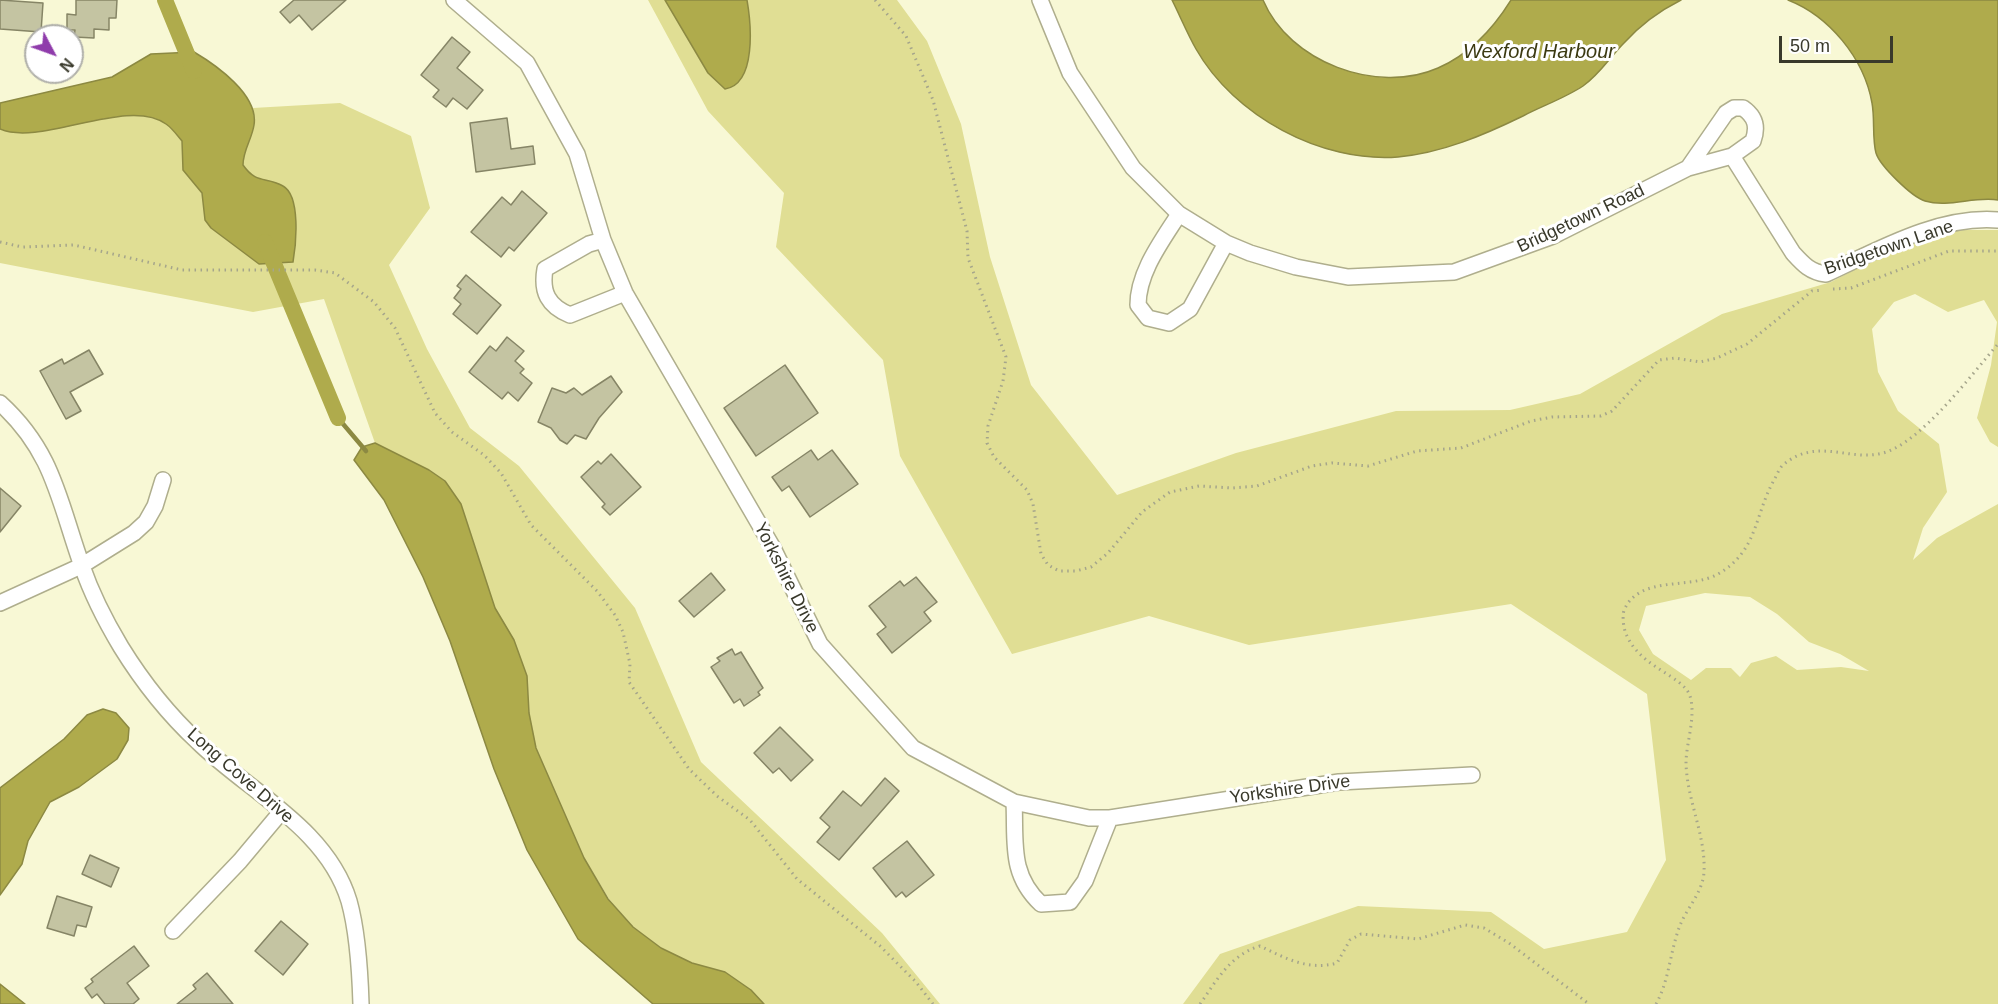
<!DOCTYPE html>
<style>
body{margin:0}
#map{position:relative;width:1998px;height:1004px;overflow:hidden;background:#f8f8d5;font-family:Arial,sans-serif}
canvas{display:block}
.north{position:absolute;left:24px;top:24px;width:60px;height:60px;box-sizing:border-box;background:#fff;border:2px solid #b0b0aa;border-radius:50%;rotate:131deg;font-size:16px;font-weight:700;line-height:24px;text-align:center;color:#39392b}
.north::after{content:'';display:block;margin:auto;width:21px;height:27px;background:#8f3cab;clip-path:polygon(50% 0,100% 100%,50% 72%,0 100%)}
.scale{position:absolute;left:1779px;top:36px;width:114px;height:27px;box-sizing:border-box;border:3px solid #39392b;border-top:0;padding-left:8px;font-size:18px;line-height:21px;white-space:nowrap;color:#39392b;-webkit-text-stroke:4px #fff;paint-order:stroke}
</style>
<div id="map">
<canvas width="1998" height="1004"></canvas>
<div class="north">N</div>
<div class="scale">50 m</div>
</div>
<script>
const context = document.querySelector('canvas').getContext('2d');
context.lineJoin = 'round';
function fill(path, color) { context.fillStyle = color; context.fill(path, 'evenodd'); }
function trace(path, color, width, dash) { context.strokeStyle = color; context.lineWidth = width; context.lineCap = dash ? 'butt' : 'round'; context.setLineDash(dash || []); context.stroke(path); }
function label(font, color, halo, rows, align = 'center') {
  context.font = font + ' Arial,sans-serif'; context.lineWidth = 6; context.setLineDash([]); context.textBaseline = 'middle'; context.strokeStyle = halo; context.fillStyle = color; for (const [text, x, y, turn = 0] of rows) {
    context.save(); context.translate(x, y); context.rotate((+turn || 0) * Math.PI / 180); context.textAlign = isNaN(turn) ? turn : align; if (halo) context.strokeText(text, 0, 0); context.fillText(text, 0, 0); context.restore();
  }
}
fill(new Path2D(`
 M648,0H897L927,41L961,124L990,257L1031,385L1117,495L1236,453L1396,411L1510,410L1580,394L1722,314L1831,282L1890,251L1951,230H1998V447L1990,442L1977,418L1991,365L1997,322L1984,300L1948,312L1915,294L1894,302L1872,329L1878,372L1898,411L1939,444L1947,492L1923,528L1913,560L1937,538L1998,504V1004H1183L1220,954L1358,906L1491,912L1544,949L1627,932L1666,860L1647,694L1511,604L1249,645L1149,616L1012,654L900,456L883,360L776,247L784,193L708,111ZM1705,593L1750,597L1777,614L1809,642L1840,654L1869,671L1841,667L1797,670L1776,656L1751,663L1740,677L1731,668H1706L1691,680L1653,654L1639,630L1646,606Z
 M194,52C220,67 236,84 253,108L340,103L411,136L430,208L389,265L427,349L470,428L519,466L635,608L701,762L882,933L940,1004H764L751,990L725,972L692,963L661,948L633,927L609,899L584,858L536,748L514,640L495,608L461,504L445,481L429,470L375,443L324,299L253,312L0,263V103L112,77L151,54Z`), '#e0de94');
const water = new Path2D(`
 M665,0H747C751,23 757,84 725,89L708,73Z
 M1172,0H1263C1289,62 1377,95 1438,68C1470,54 1493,29 1511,0H1681C1659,11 1641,24 1624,43C1610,57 1600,74 1583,86C1565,98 1542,106 1523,116C1484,135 1442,153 1398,157C1321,163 1234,116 1196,49C1187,33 1180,16 1172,0Z
 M1788,0H1998V200C1974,196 1949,208 1925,201C1912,197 1880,166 1876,153C1872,138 1875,119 1872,103C1864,58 1829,16 1788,0Z
 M194,52C216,65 259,95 254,125C252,139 243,150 243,165C257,185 266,176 283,186C301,196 296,245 293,262L259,264L211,228L205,220L202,193L183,170L182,141C177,135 172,128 166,124C128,96 41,147 0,129V103L112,77L151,54Z
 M375,443L429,470L445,481L461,504L495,608L514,640L527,676L529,713L536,748L584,858L608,899L633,927L661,948L692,963L725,972L751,990L764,1004H653L578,939L527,850L494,769L450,641L423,577L384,500L354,460L362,447Z
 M103,709L116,713L129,728L128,740L117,759L79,787L50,802L28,841L22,864L0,895V788L64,739L87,715Z
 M0,984L25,1004H0Z`);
fill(water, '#afab4c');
trace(water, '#8c8942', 1.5);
trace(new Path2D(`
 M338,418L366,451`), '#8c8942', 4.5);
trace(new Path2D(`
 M165,0L194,71
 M265,242L338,418`), '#afab4c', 16);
const building = new Path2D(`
 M0,0L43,3L41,32L0,29Z
 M76,0H117L116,18H109V30L94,29V38L74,37L75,30H67V14L76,15Z
 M294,0H346L312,30L299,15L290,23L280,12Z
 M452,37L470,52L457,68L483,90L467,109L453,98L446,107L433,97L439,90L421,75Z
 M507,118L511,149L533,146L535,164L476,172L470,123Z
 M522,191L547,213L514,251L509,247L501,257L471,232L502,197L511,205Z
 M466,275L501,305L477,334L453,314L461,304L454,298L461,289L457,286Z
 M507,337L524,351L515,361L524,369L520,373L532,383L518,401L508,392L502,399L469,372L490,346L496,351Z
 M89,350L103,374L70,392L81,411L66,419L40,371L62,359L64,364Z
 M785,365L818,413L756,456L724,408Z
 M611,376L622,392L599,418L586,439L575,435L567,444L560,440L551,428L538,422L552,388L566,393L574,388L582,395Z
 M811,450L818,460L832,450L858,484L810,517L789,486L782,491L772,477Z
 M611,454L641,487L610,515L602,507L605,504L581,477L598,461L601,464Z
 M0,488L21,506L0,532Z
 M711,573L725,590L694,617L679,601Z
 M916,577L937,602L924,612L931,621L892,653L877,634L886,627L869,606L900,581L904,586Z
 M732,649L735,655L741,652L763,688L758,692L760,695L744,706L740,699L734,703L711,667L720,661L717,658Z
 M780,727L813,760L791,781L779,768L773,773L754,753Z
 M885,778L899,791L839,860L817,842L830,827L820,818L843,791L861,806Z
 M907,841L934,875L906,897L902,892L896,897L873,868Z
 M90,855L119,868L111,887L82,874Z
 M57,896L92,907L86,927L77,925L74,936L47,928Z
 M281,921L308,944L283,975L255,951Z
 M134,946L149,966L127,983L139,999L133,1004H105L97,994L92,998L85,988L93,982L91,979Z
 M207,973L233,1004H177L196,989L193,985Z`);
fill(building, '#c4c4a2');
trace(building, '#868566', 1.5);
const minor = new Path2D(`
 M454,0L527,63L577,154L603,240L625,293L773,548L820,644L913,748L1014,802L1089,818H1110L1339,782L1472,775
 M1040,0L1070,73L1133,168L1179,214L1226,243L1250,253L1296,267L1348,277L1454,272L1553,236L1688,168L1732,156L1753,141C1758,127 1756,117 1743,108H1734L1726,113L1688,168
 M1732,156L1793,253C1803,264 1810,272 1826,274C1878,250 1939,215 1998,220
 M1179,214C1162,241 1138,272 1138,305L1148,318L1169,323L1190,309L1226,243
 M603,240L589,244L545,269C541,292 548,306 570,315L625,293
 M0,403C54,452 59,502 82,566C92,595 106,622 121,647C142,681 169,715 198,742C249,792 327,828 349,901C358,933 360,971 361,1004
 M0,603L81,566L134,533L146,522L155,506L163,480
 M1014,802C1016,842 1009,874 1041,904L1070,902L1085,881L1110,818
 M173,931L240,861L281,812`);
trace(minor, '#afae8d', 18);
trace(new Path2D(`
 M875,0L906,36L933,100L967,231L968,258L1006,357L1003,381L988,426L987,443L994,457L1027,490L1033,504L1041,554L1048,565L1059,571H1076L1091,567L1108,553L1142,512L1170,492L1199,486L1232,488L1257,486L1312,466L1332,463L1368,466L1417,451L1461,448L1531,421L1552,417L1601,416L1612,411L1659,360L1675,358L1700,362L1717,358L1747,344L1812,291L1823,290
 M0,242L22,247L74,245L182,270H315L335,273L374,302L395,328L435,413L452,432L484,455L501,473L531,525L597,591L615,615L623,632L630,664L629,682L689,769L717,796L750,820L797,879L880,946L916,982L933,1004
 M1833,289L1851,288L1949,251H1998
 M1200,1004C1217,980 1230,955 1260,946C1285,958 1308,971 1337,963L1350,940L1361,934L1418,939L1465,925L1484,928L1509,943L1589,1004
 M1656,1004C1670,979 1670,949 1681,923C1688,907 1703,891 1704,872C1706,835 1686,798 1686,761C1687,740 1696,716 1690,696C1683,675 1637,667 1625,631C1623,624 1622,613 1625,608C1642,575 1690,590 1718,574C1758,551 1754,516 1774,480C1777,475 1779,468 1784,464C1818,437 1849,462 1883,453C1921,443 1971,375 1998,344`), '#a5a58b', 3, [1.5, 4.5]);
trace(minor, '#fff', 15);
label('18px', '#39392b', '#fff', [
 ["Bridgetown Road",1581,219,-25],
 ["Bridgetown Lane",1889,248,-19],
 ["Yorkshire Drive",786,578,63],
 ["Long Cove Drive",240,776,41],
 ["Yorkshire Drive",1290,790,-8]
]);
label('italic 20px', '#3c3a12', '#fff', [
 ["Wexford Harbour",1539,52]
]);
</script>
